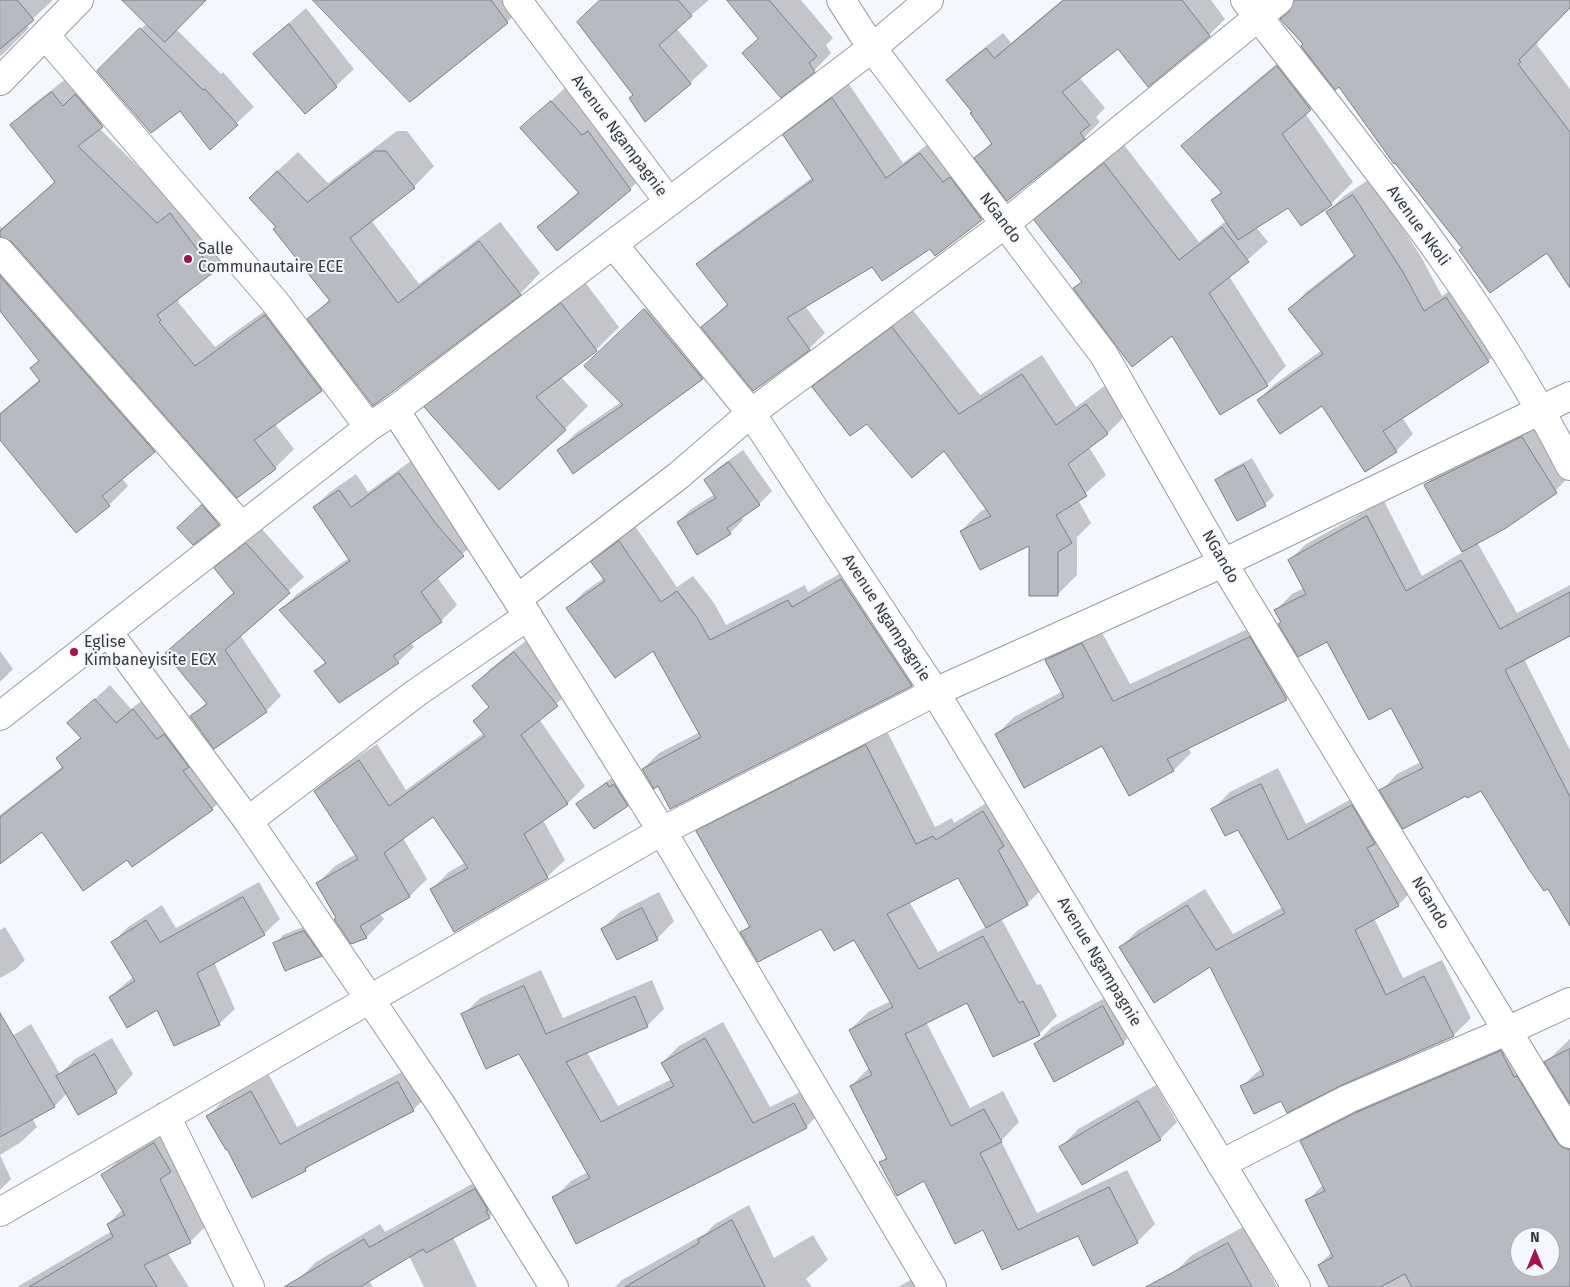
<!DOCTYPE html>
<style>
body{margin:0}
#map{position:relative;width:1570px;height:1287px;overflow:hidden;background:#f5f7fe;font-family:"Fira Sans",sans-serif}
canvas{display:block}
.north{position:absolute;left:1510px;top:1227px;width:50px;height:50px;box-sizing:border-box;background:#f5f7fe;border:1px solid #aaabb1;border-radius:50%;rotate:0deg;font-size:14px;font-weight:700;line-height:20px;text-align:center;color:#393a3d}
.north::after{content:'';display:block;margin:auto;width:18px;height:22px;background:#a5114c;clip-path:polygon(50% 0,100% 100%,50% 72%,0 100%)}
</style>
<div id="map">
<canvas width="1570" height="1287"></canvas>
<div class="north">N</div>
</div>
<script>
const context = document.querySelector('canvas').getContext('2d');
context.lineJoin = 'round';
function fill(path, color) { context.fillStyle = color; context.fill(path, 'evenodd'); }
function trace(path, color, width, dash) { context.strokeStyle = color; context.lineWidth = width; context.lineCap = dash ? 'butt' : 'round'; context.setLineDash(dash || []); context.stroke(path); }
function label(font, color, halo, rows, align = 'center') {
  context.font = font + ' "Fira Sans",sans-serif'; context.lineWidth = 4; context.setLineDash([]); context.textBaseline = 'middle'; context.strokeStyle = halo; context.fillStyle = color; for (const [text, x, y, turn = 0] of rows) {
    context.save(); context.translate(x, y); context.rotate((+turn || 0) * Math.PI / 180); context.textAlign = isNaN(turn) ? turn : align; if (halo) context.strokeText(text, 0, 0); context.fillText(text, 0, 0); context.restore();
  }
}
fill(new Path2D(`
 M0,0H53L26,25L29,28L0,57Z
 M124,0H206L176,29L221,74L223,72L254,107L210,148L180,109L99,71L147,23Z
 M335,0H521L525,5L507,22Z
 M601,0H709L676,28L708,66L690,83L645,120Z
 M729,0H801L833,38L826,45L831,53L814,71L759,38Z
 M1062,0H1211L1225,19L1209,35L1118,47L1079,77L1105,108L1096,117L1100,122L1084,138L976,158L992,142L973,111L947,80L964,64L1003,33L1011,43Z
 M1295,0H1549L1537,45L1570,89V286L1547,251L1464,248L1339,85L1334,86L1305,113L1353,182L1331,204L1301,225L1288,206L1256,227L1268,242L1229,276L1286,366L1267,385L1172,335L1075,288L1083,280L1036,220L1055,201L1124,145L1199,242L1226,221L1212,200L1222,191L1183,146L1205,124L1299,45L1301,47L1304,44L1295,7Z
 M306,8L354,69L336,86L254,54Z
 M72,74L122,106L99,128L177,205L233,251L214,271L177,298L179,300L178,302L215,347L285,296L341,371L321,390L275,424L294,449L275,468L3,235L7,243L173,432L122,478L128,486L109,505L0,438V413L40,379V360L0,309V226L2,228L56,181L11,125L31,106Z
 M848,83L903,163L936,138L997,203L982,219L936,254L930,247L872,266L805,306L825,333L809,349L753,389L703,327L728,303L698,264L714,249L813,177L784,136L800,120Z
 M567,86L646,173L630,189L539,227L579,191L522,128Z
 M397,131H407L434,166L414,187L371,220L419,284L500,222L540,273L520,294L309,319L330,299L278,227L271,177L298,152L328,183Z
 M1370,179L1420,255L1442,296L1463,282L1505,345L1488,361L1402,417L1413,434L1396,451L1322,404L1258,400L1275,384L1322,350L1290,309L1306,292L1355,254L1327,212L1344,196Z
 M584,281L619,327L596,350L561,377L588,406L565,429L426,407L449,384Z
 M662,293L720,361L703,378L574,472L558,451L576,433L621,402L603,349Z
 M912,309L980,395L1042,355L1076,407L1106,385L1127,414L1107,434L1089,447L1106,475L1078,500L1091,523L1077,537V575L1057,595L1031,544L961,531L981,511L987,508L944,449L867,422L814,387L833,368Z
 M1539,420L1568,478L1551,495L1477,542L1517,613L1570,585V634L1524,659L1570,750V923L1549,887L1481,789L1381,791L1397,774L1421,762L1391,706L1328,641L1282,622L1276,610L1292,594L1304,588L1290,560L1306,544L1384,501L1422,576L1463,552L1425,485L1443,468Z
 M743,450L772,491L759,504L741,517L743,520L730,533L678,522L691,509L715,494L705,481L718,468Z
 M415,458L479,539L437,577L457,605L441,621L411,643L414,647L398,662L316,672L326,661L281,610L297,594L349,558L314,507L330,492L356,474L368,492Z
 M1252,458L1274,496L1265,504L1216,481L1225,472Z
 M211,498L226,515L193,544L187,520Z
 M635,526L677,587L693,576L714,603L726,625L805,585L808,592L858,563L928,669L912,685L671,808L658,784L643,769L659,753L700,732L654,649L568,608L584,592L604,578L593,562L609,546Z
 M262,529L304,577L240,635L281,696L266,711L214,747L192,717L207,702L167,653L234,592L216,568Z
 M1267,620L1303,682L1286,699L1188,747L1191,753L1174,770L1130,794L1103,744L996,735L1014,717L1063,691L1046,660L1063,643L1099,627L1130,684Z
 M532,636L574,688L539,719L585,786L568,803L543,820L565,860L547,877L432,889L449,872L466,862L433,816L403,838L427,879L410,896L380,914L384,919L367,937L352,943L335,919L337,917L318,883L335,866L356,854L315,791L332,774L377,744L406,790L484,733L474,721L490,706L474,686L491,668Z
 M0,651L13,669L0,682Z
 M110,685L131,709L148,696L227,795L212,809L128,858L42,830L0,863V815L63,766L58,758L81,737L69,723Z
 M885,727L935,827L952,818L954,823L1001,794L1045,886L1027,904L1001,918L1037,985L1041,984L1057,1016L1039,1034L968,1002L926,1022L970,1108L1003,1091L1019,1122L1001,1141L1037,1213L1127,1170L1155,1224L1137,1242L1094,1264L1078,1234L984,1228L925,1180L881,1163L887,1156L851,1086L869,1068L850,1030L868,1012L891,1001L855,939L822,927L742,932L750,925L698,831L716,813ZM958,876L986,927L938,952L909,901Z
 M1278,768L1306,824L1369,789L1415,888L1398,905L1374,918L1403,978L1442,960L1471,1018L1454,1035L1341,1084L1282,1099L1242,1086L1262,1068L1211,965L1121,947L1138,930L1205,889L1233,934L1283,907L1238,828L1213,809L1230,792Z
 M615,775L636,797L627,805L578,804Z
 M259,882L280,919L264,934L214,962L235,1009L219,1024L110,997L134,976L113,942L128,927L162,905L176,928Z
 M659,892L674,921L657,939L602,929L620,912Z
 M313,923L329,947L321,955L275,944L283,935Z
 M5,927L25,960L16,969L0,978V930Z
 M541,970L563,1018L652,980L664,1009L648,1025L587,1052L618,1106L672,1079L662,1063L679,1046L723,1022L770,1107L811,1087L823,1110L806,1127L554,1198L571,1181L588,1172L520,1052L463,1015L480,998Z
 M1121,989L1140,1025L1123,1043L1035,1044L1052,1027Z
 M31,1024L60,1074L75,1059L112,1038L133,1074L116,1092L67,1093L55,1106L32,1118L37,1127L21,1142L0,1155L11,1179L0,1190V1044Z
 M1520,1032L1570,1133V1287H1331L1319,1265L1332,1252L1307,1201L1323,1185L1302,1141L1321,1122ZM1520,1237H1550V1267H1520Z
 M1570,1039V1102L1546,1062Z
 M415,1065L430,1093L413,1110L313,1163L305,1170L228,1147L208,1116L225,1099L269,1075L297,1127Z
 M1156,1085L1177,1122L1160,1139L1061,1147L1078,1129Z
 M174,1125L210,1222L190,1242L167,1252L189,1287H17L112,1231L108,1224L123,1209L103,1175L123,1156Z
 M490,1174L505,1201L489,1217L453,1237L477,1287H424L409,1256L369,1281L373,1287H306L300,1278L316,1262L380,1224L385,1232Z
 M749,1205L774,1258L813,1235L828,1260L806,1279L812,1287H615L622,1280L706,1233L715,1224Z
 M1245,1226L1277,1287H1183L1175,1272L1192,1255Z
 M925,1272L933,1287H898Z`), '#0003');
const building = new Path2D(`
 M0,0H17L34,20L0,49Z
 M122,0H206L165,42Z
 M313,0H491L508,23L410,102Z
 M600,0H678L692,16L659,45L691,84L645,122L629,98L633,95L577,22Z
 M727,0H769L817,56L809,63L815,72L781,98L742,53L758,39Z
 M1064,0H1182L1210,36L1148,87L1118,49L1062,92L1090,125L1080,133L1085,139L1007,201L974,158L992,144L970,113L972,112L946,80L986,48L994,58Z
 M1294,0H1570V8L1519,60L1521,62L1518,64L1570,132V288L1547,253L1490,293L1459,250L1462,248L1395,163L1394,164L1339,87L1335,90L1301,46L1303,44L1280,19L1289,12Z
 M289,24L337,87L305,114L253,54Z
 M140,28L203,90L205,89L238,125L210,150L180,111L151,133L97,71Z
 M1277,66L1311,110L1282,134L1332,205L1301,226L1288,208L1238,240L1211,200L1222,193L1181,146Z
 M52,92L63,106L75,94L103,127L78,146L157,223L170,213L214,272L157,315L161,320L159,322L195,366L265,315L322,391L254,440L276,469L237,498L12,242L0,237V231L55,182L10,125Z
 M832,98L886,178L920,153L943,182L950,177L982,220L935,256L930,249L882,281L872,267L787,318L810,350L753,391L701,327L728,305L696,264L813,180L783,135Z
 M551,101L582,135L588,131L631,190L557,251L537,227L579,193L520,128Z
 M375,151H386L415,188L350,238L398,303L479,241L521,295L373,406L307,319L330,301L273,229L276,227L249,198L277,171L307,202Z
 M1104,163L1179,260L1222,227L1249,262L1209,293L1268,386L1220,415L1172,336L1132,367L1073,288L1082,282L1034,220Z
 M1353,195L1403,272L1424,311L1446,297L1489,362L1383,431L1397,452L1365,472L1322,406L1280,434L1257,400L1323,354L1288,309L1355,256L1326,212Z
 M0,276L155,452L102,496L110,506L76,533L0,440V414L40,381L30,368L39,361L0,311Z
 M561,303L597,351L536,397L566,430L499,490L424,407Z
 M644,309L703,379L573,474L557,450L623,405L584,366Z
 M892,327L959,414L1022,374L1056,425L1086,404L1108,434L1068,464L1087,496L1056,515L1072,543L1058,552V596H1029V546L980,570L960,531L991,516L944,451L912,478L867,424L850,436L812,387Z
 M1522,437L1557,493L1506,528L1462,552L1424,485Z
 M729,462L760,505L727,528L731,534L697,555L677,522L716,498L704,480Z
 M1244,465L1266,506L1237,521L1215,480Z
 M399,473L437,525L464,556L421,592L442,622L393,656L399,663L339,703L314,671L326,663L279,610L350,561L313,507L339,490L351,507Z
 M202,505L219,525L193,545L177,528Z
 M1367,516L1406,591L1461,560L1500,629L1570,592V636L1505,670L1570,797V926L1548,889L1544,891L1528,868L1481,791L1467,798L1466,796L1403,829L1379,790L1423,768L1391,708L1369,720L1327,642L1298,657L1278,624L1281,622L1274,610L1306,594L1288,560Z
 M619,541L661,602L677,591L698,619L710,640L788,600L792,607L841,579L912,686L670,809L658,786L654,789L642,769L701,737L653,651L615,678L566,608L605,581L591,562Z
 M246,543L290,593L225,650L267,712L214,749L190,716L207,704L165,653L234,593L214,568Z
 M1250,637L1287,700L1167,759L1174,771L1129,796L1102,746L1024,788L995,734L1064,697L1045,660L1082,643L1113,701Z
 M514,652L558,706L521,735L568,804L524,834L548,878L454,932L430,889L468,868L433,817L384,853L410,897L360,926L367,938L351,944L334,919L336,918L316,883L358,859L314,791L359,760L389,806L485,736L473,721L489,707L472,686Z
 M95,699L116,723L133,709L157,739L164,734L189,767L183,771L213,810L132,867L127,860L83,891L42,832L0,864V817L63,768L56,758L81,738L67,723Z
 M866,745L916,844L933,836L936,840L983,811L1004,846L998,850L1028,905L986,928L958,878L887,914L919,969L983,936L1019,1003L1023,1001L1040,1035L993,1057L967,1003L905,1034L951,1126L984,1109L1002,1142L980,1153L1018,1230L1109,1187L1138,1243L1093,1266L1078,1236L1002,1270L983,1230L955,1244L924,1181L897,1196L879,1162L887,1159L850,1086L872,1075L849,1030L893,1007L854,940L834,951L821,929L758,962L740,932L750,927L696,831Z
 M607,783L609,787L614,784L628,806L594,829L576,804Z
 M1261,784L1288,840L1352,805L1375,844L1367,848L1399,906L1355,930L1386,995L1424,976L1454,1036L1342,1085L1287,1113L1281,1101L1254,1114L1240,1086L1264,1075L1210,967L1154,1003L1119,947L1187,905L1216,950L1285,913L1238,830L1225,836L1211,809Z
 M243,897L265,935L197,973L220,1025L174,1046L157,1010L127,1028L109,997L135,981L111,942L146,920L160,942Z
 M642,908L658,940L617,960L601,929Z
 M304,931L322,956L285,971L273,943Z
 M524,986L546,1034L635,996L648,1027L566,1062L601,1122L674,1086L661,1063L705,1038L753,1123L794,1103L807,1128L576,1244L552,1197L590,1178L519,1054L486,1069L461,1014Z
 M1103,1006L1124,1044L1054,1082L1034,1044Z
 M0,1013L55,1107L0,1137Z
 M1570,1049V1104L1544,1062Z
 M1501,1051L1514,1077L1517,1076L1557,1142L1562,1147L1570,1150V1287H1412L1405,1274L1380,1287H1329L1318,1265L1333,1257L1305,1200L1325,1191L1300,1141L1355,1113ZM1520,1237H1550V1267H1520Z
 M95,1054L117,1093L78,1115L56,1076Z
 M398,1082L414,1111L305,1168L306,1171L252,1198L227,1149L226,1150L206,1116L251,1091L280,1144Z
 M1138,1101L1161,1140L1082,1185L1059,1147Z
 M154,1143L171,1172L160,1179L191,1243L144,1265L157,1287H29L113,1237L107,1224L125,1215L101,1175Z
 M475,1189L488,1210L486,1211L490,1218L426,1253L423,1249L360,1287H284L364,1239L369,1247Z
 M732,1220L765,1287H625L699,1243L698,1240Z
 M1228,1243L1252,1287H1146Z`);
fill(building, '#b8bac2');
trace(building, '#7c7e85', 1);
const street = new Path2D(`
 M517,0L669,202L613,244L751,413L935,692L1296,1287
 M841,0L872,48L1104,355L1223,563L1570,1134
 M1245,0C1361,149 1485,296 1570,466
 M45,35L275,302L369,427
 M0,81L79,0
 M669,202L872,48L929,0
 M0,252L241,526
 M395,410L517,599L662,831L932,1287
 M517,599L678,476L751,413L1005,224L1279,0
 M108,632L248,821L369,998L442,1106L554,1287
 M0,716L369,427L395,410L613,244
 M248,821L416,693L528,616
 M166,1116L250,1287
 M1221,1164L1348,1099L1507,1031L1570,1002
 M0,1212L662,831L935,692L1223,563L1570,396`);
trace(street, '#989ba3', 30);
trace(street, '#fff', 28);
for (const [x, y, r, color] of [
 [188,259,5,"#a5114c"],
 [74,652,5,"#a5114c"]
]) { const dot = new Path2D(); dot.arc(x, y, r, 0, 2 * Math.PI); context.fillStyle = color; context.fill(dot); trace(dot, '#f5f7fe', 2); }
label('16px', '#393a3d', '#f5f7fe', [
 ["Avenue Ngampagnie",619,136,53],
 ["NGando",1000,218,53],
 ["Avenue Nkoli",1418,226,54],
 ["NGando",1220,557,60],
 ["Avenue Ngampagnie",886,618,57],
 ["NGando",1430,903,59],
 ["Avenue Ngampagnie",1099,962,59]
]);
label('16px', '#393a3d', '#f5f7fe', [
 ["Salle",198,250],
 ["Communautaire ECE",198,268],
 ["Eglise",84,643],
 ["Kimbaneyisite ECX",84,661]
], 'left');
</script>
